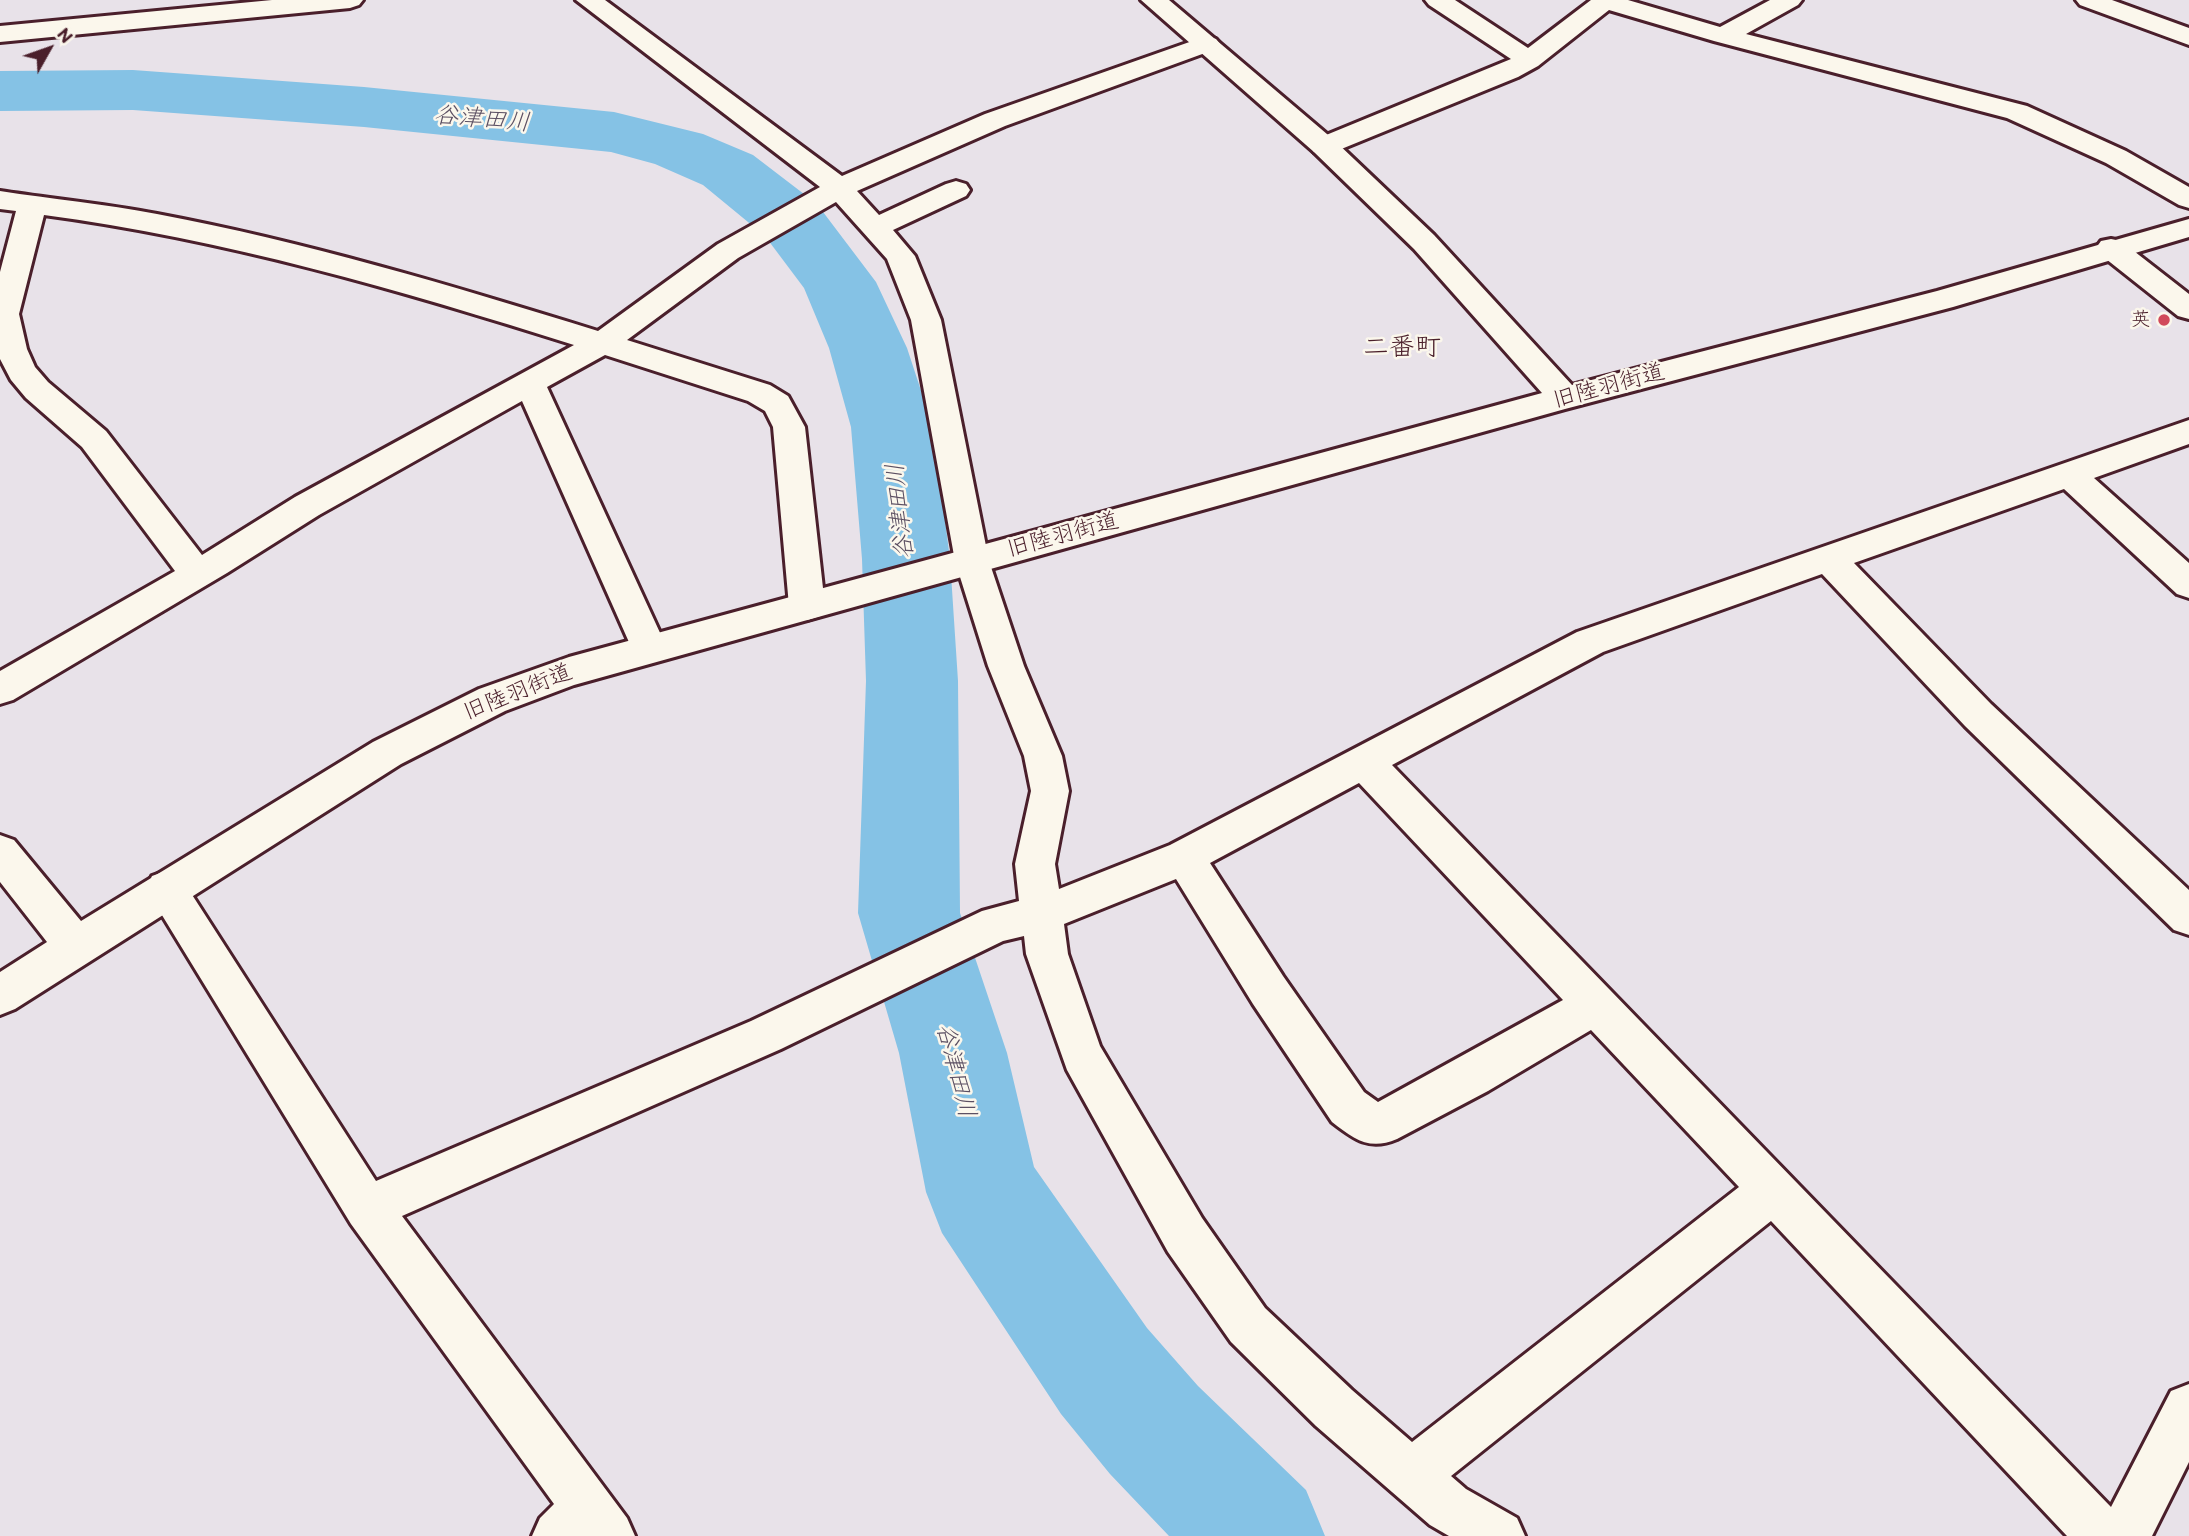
<!DOCTYPE html>
<meta charset="utf-8">
<style>
body{margin:0}
#map{position:relative;width:2189px;height:1536px;overflow:hidden;background:#e8e2e9;font-family:Itim,sans-serif}
canvas{display:block}
.north{position:absolute;left:14px;top:14px;width:70px;height:70px;-webkit-text-stroke:5px #fbf7ec;paint-order:stroke;rotate:50deg;font-size:19px;font-weight:700;line-height:28px;text-align:center;color:#4a1f2b}
.north::after{content:'';display:block;margin:auto;width:24px;height:32px;background:#4a1f2b;clip-path:polygon(50% 0,100% 100%,50% 72%,0 100%)}
</style>
<div id="map">
<canvas width="2189" height="1536"></canvas>
<div class="north">N</div>
</div>
<script>
const context = document.querySelector('canvas').getContext('2d');
context.lineJoin = 'round';
function fill(path, color) { context.fillStyle = color; context.fill(path, 'evenodd'); }
function trace(path, color, width, dash) { context.strokeStyle = color; context.lineWidth = width; context.lineCap = dash ? 'butt' : 'round'; context.setLineDash(dash || []); context.stroke(path); }
function label(font, color, halo, rows, align = 'center') {
  context.font = font + ' Itim,"Klee One",sans-serif'; context.lineWidth = 5; context.setLineDash([]); context.textBaseline = 'middle'; context.strokeStyle = halo; context.fillStyle = color; for (const [text, x, y, turn = 0] of rows) {
    context.save(); context.translate(x, y); context.rotate((+turn || 0) * Math.PI / 180); context.textAlign = isNaN(turn) ? turn : align; if (halo) context.strokeText(text, 0, 0); context.fillText(text, 0, 0); context.restore();
  }
}
fill(new Path2D(`
 M133,70L364,87L614,112L703,134L753,155L817,204L876,282L907,348L933,427L950,559L958,681L960,913L1007,1053L1034,1167L1147,1328L1198,1386L1306,1490L1325,1536H1169L1110,1474L1061,1414L942,1233L926,1192L899,1053L858,913L866,681L862,559L851,427L829,348L804,288L765,236L703,185L655,164L611,152L364,127L133,110L0,111V71Z`), '#85c2e5');
const street = new Path2D(`
 M272,0H363L359,5L350,8L0,42V26Z
 M576,0H605L842,176L985,114L1198,39L1207,36L1216,39L1220,44L1216,49L1005,126L857,191L879,215L946,184L956,181L966,184L970,190L966,196L893,230L915,256L941,320L989,561L1024,666L1062,756L1069,791L1055,864L1059,889L1170,845L1577,632L2189,420V444L2094,478L2189,563V598L2177,594L2064,489L1854,563L1991,704L2189,890V935L2174,930L1965,726L1822,574L1603,652L1392,765L2111,1507L2171,1391L2189,1384V1462L2152,1536H2067L1771,1221L1451,1476L1466,1489L1517,1518L1525,1536H1449L1430,1525L1316,1426L1231,1342L1168,1252L1067,1070L1026,954L1024,936L1003,941L781,1049L402,1216L627,1518L635,1536H532L540,1518L554,1504L351,1224L146,889L152,876L166,871L180,876L376,1181L751,1021L982,911L1019,901L1015,864L1031,791L1024,756L988,666L955,561L911,320L887,259L836,202L738,258L627,340L770,385L788,396L805,427L825,606L820,616L807,620L794,616L789,606L773,427L765,411L748,401L605,355L547,387L667,648L662,658L649,662L636,658L522,401L319,515L227,573L13,700L0,704V671L175,571L82,447L26,398L11,380L0,359V272L16,211L0,209V191C52,199 105,204 157,214C306,242 453,286 598,331L718,244L820,187ZM44,215C225,239 400,290 574,345L295,497L202,555L106,431L48,382L35,367L27,349L19,314ZM1359,783L1563,1000L1378,1102L1364,1092L1283,976L1210,863ZM1176,879L1253,1004L1332,1122C1354,1139 1369,1151 1397,1139L1488,1091L1591,1030L1739,1187L1412,1442L1352,1390L1265,1308L1202,1218L1100,1046L1068,954L1064,924Z
 M1425,0H1455L1528,48L1591,0H1628L1720,27L1770,0H1802L1798,5L1746,34L2027,106L2126,151L2189,187V208L2179,205L2106,163L2007,118L1714,41L1609,10L1538,66L1518,77L1334,152L1324,154L1314,152L1310,146L1314,140L1511,59L1429,5Z
 M2076,0H2112L2189,28V45L2080,5Z
 M2111,239L2121,241L2189,294V319L2178,316L2101,255L2096,248L2101,241Z`);
const secondary = new Path2D(`
 M1141,0H1169L1334,140L1434,235L1572,385L1937,291L2189,219V237L1953,307L1565,409L574,685L505,711L401,764L15,1009L0,1015V972L47,942L0,882V835L14,840L81,921L373,742L479,689L569,657L1542,393L1414,249L1314,152Z`);
trace(street, '#4a1f2b', 6);
trace(secondary, '#4a1f2b', 6);
fill(street, '#fbf7ec');
fill(secondary, '#fbf7ec');
for (const [x, y, r, color] of [
 [2164,320,7,"#d1495b"]
]) { const dot = new Path2D(); dot.arc(x, y, r, 0, 2 * Math.PI); context.fillStyle = color; context.fill(dot); trace(dot, '#fbf7ec', 2.5); }
label('19px', '#4a1f2b', '#fbf7ec', [
 ["英",2150,320]
], 'right');
label('23px', '#4a1f2b', '#fbf7ec', [
 ["旧陸羽街道",1609,387,-15],
 ["旧陸羽街道",1063,536,-15],
 ["旧陸羽街道",518,693,-22]
]);
label('italic 24px', '#5c5063', '#fbf7ec', [
 ["谷津田川",482,120,5],
 ["谷津田川",901,511,-96],
 ["谷津田川",955,1071,76]
]);
label('26px', '#4a1f2b', '#fbf7ec', [
 ["二番町",1402,348]
]);
</script>
